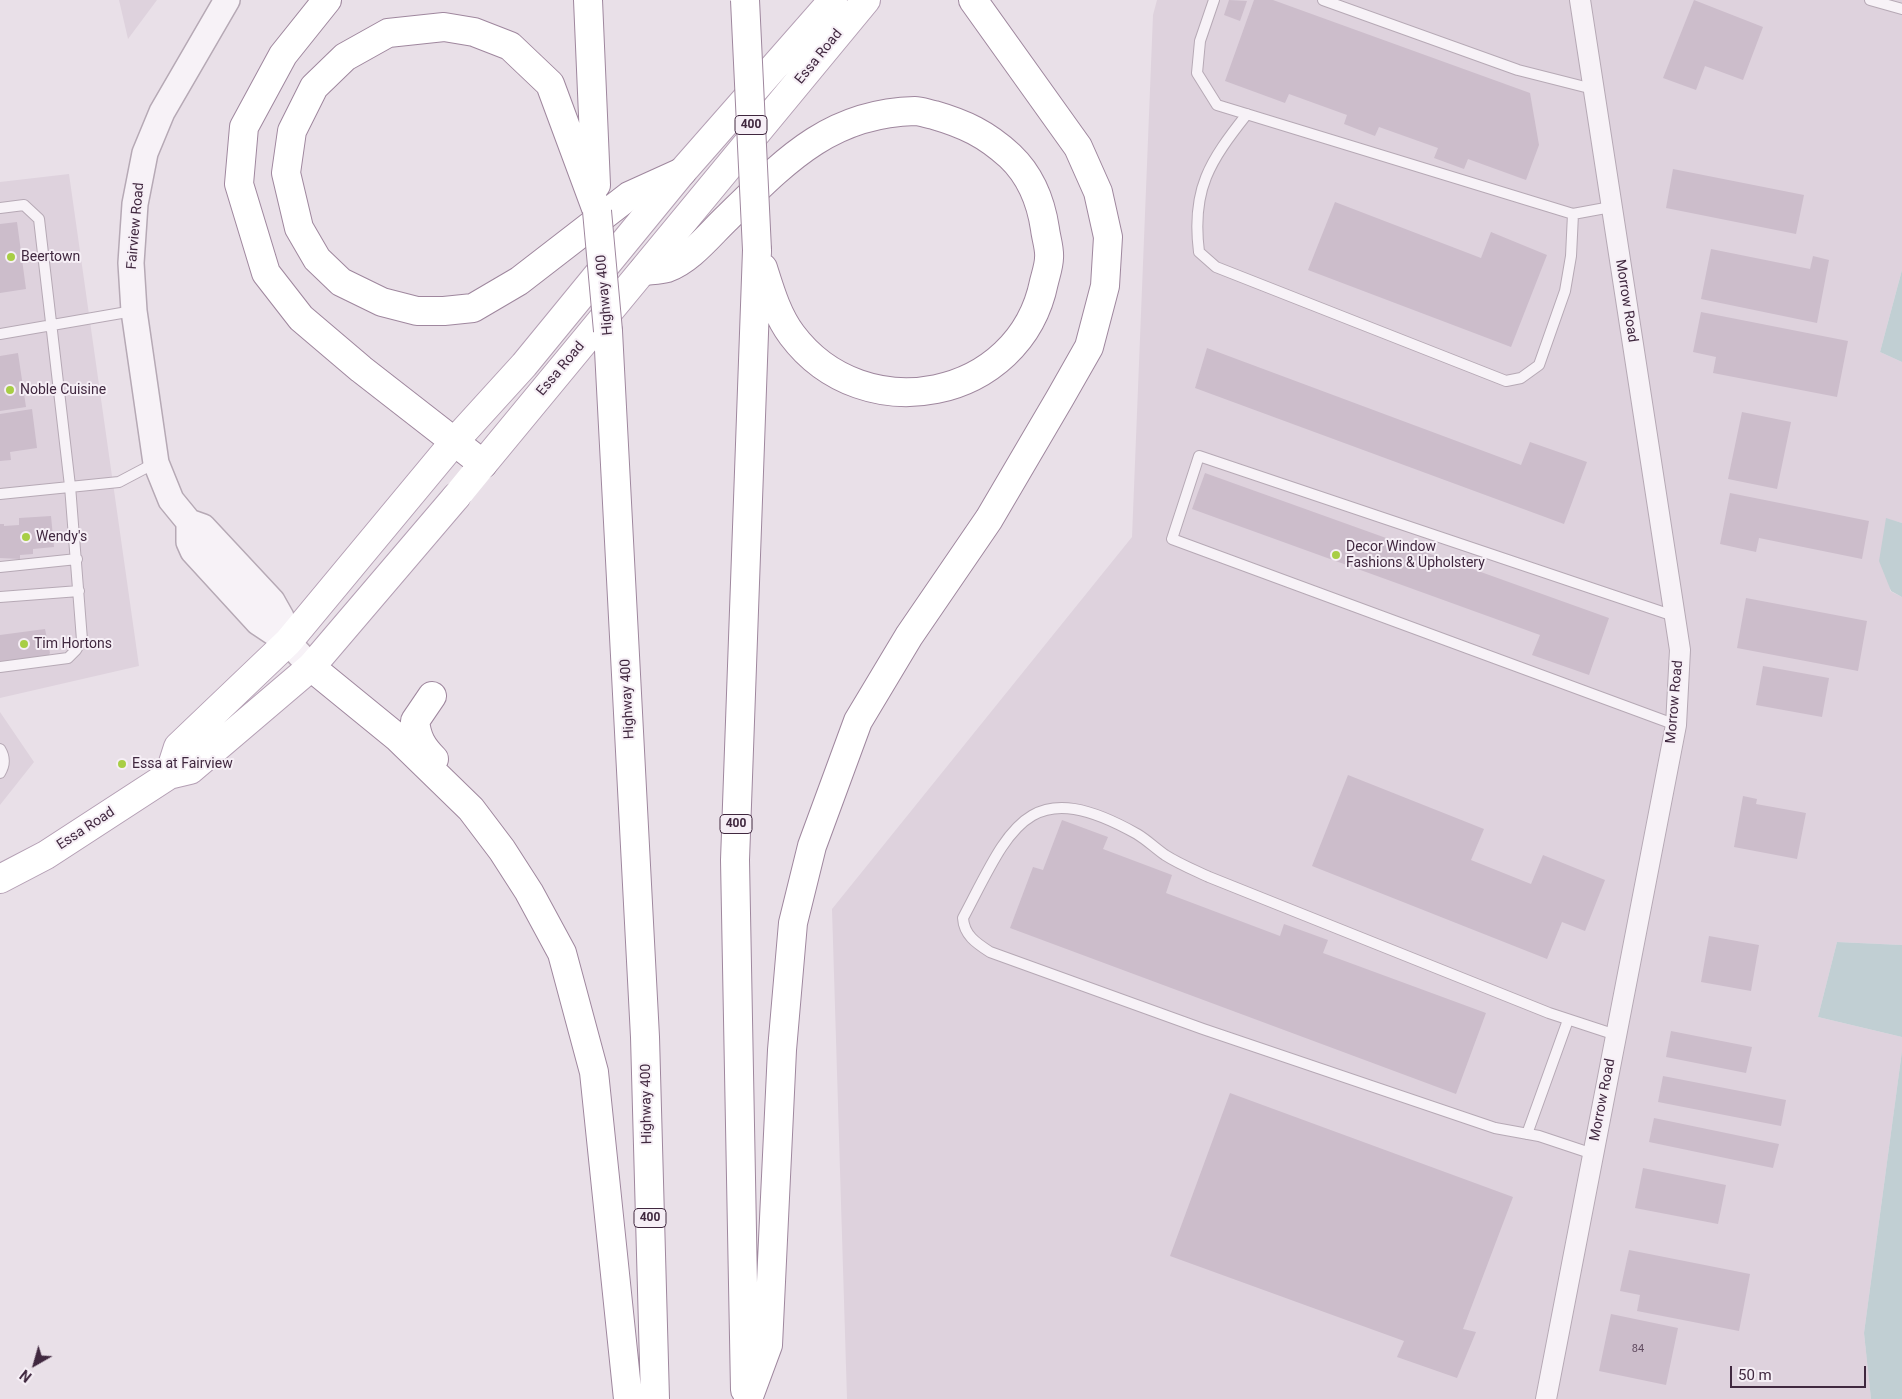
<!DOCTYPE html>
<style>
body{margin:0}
#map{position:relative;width:1902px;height:1399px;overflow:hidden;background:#e9e0e8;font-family:Roboto,sans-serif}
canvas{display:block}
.north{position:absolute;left:10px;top:1339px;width:50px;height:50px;-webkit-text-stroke:4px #f6eff6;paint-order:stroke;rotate:218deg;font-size:14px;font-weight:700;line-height:20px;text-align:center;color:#40283f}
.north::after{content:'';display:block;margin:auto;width:18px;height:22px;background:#40283f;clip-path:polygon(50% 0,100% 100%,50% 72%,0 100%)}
.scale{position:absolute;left:1730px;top:1366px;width:136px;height:22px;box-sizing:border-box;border:2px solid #40283f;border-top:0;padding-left:6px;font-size:15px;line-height:18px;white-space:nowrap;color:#40283f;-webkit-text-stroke:4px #f6eff6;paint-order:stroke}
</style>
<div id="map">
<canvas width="1902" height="1399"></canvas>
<div class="north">N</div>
<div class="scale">50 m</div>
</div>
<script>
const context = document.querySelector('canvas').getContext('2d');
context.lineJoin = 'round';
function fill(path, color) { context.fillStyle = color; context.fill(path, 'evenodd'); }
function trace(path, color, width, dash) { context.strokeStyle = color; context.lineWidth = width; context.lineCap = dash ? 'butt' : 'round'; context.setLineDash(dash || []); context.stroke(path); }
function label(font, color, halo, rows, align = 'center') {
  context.font = font + ' Roboto,sans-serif'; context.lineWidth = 4; context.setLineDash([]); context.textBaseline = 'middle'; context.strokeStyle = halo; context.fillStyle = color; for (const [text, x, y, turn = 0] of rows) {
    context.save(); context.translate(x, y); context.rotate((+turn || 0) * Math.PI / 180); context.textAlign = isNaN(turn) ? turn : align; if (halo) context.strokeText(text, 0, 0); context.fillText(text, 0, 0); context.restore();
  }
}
fill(new Path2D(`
 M119,0H157L128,39Z
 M1157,0H1902V270L1880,352L1902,362V523L1887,519L1890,591L1902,597V945L1837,942L1818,1017L1902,1037V1051L1864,1333L1871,1399H847L832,909L1132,537L1153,15Z
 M69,174L139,666L0,698V182Z
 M0,712L34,762L0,805Z`), '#ded2dd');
fill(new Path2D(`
 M1902,270V362L1880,352Z
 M1886,518L1902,523V597L1891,591L1879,561Z
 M1837,942L1902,945V1037L1818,1017Z
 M1902,1051V1399H1871L1864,1333Z`), '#c1cfd3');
fill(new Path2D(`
 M1229,0L1247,1L1240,21L1224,15Z
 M1254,0H1273L1530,93L1539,145L1526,180L1468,159L1464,169L1434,158L1438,148L1379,127L1375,136L1344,124L1347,115L1289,94L1285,103L1225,81Z
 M1694,0L1763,27L1743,80L1705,66L1696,90L1663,78Z
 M1673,169L1804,195L1796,234L1666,208Z
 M1335,202L1481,258L1491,232L1547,255L1511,347L1308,270Z
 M17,222L26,289L0,293V224Z
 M1711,249L1810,269L1813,256L1829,260L1817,323L1701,299Z
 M1701,312L1848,341L1837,397L1713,373L1716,357L1693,352Z
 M1207,348L1521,465L1530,442L1587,462L1564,524L1195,388Z
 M18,353L26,407L0,411V356Z
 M32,409L37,448L10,452L11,460L0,461V414Z
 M1742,412L1791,422L1777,489L1728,479Z
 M1205,473L1609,618L1589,675L1532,655L1540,635L1192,509Z
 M1730,493L1869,521L1862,559L1759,538L1756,552L1720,544Z
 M51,516L54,547L33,549V554L20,555V559L0,558V524H4V526L19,525V518Z
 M1746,598L1867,621L1858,671L1737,648Z
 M45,629L50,653L46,659L0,662V635Z
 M1763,666L1829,678L1822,717L1756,705Z
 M1348,775L1484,829L1471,860L1531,884L1543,855L1605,880L1585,931L1562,922L1547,959L1312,866Z
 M1743,796L1757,799L1756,804L1806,813L1797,859L1734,847Z
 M1062,820L1108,837L1103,849L1172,875L1166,893L1280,936L1284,924L1328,940L1323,953L1486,1013L1456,1094L1010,928L1033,867L1043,870Z
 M1709,936L1759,945L1751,991L1701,982Z
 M1671,1031L1752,1047L1746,1073L1666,1057Z
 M1663,1076L1786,1100L1781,1126L1658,1102Z
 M1230,1093L1513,1197L1463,1329L1476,1332L1457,1378L1397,1357L1404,1341L1170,1256Z
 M1654,1118L1779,1144L1773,1168L1649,1142Z
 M1643,1168L1726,1185L1718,1224L1635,1208Z
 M1629,1250L1750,1274L1739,1331L1637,1311L1640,1295L1620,1291Z
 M1611,1314L1678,1328L1666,1385L1599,1371Z`), '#ccbdcb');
const service = new Path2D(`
 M1214,0L1200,41L1197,73L1217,105L1573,214L1611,207
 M1323,0L1518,70L1593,89
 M1870,0L1902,9
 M1247,114C1210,161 1191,189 1199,252L1216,267L1506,381L1521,378L1539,365L1565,291L1571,256L1573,214
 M0,208L24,205L39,219L70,486L82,640L76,650L68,658L0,667
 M0,334L133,311
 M0,494L119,482L155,463
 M0,567L77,559
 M0,597L79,591
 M1674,616L1199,456L1172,539L1676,725
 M0,749C5,757 5,765 0,773
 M1527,1134L1568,1020
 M1593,1154L1539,1136L1495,1128L1203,1029L990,952C976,943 964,935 963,918C1010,829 1027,772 1137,834C1147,840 1155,848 1165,855C1179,864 1194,870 1209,877L1549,1013L1616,1035`);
const minor = new Path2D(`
 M1546,1399L1676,725L1680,650L1580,0`);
const tertiary = new Path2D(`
 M227,0L162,112L145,153L135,204L131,263L134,311L156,463L171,500L189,522L203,527L272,601L281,617L288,642
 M189,522V542L193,551L258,622L288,642L311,667`);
const primary = new Path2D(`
 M483,464L866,0
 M169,775L178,747L288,642L454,442L524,365L682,172L833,0
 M0,879L46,855L169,775L190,770L311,667L456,497`);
const motorway = new Path2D(`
 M327,0L283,55L244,127L239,184L266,273L301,318L361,369L483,464
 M588,0L596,185
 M597,211L550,84L510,46L474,32L444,27L388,33L345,57L314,87L292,131L286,173L299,228L317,259L341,282L382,302L417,311H444L473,308L519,281L629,196L682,172
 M643,271C651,270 660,270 667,268C690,260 710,234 727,218C784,162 829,113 915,111C921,111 928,114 934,115C965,124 986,134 1010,156C1030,175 1041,202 1045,229C1046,238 1050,249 1049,258C1049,265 1046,274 1044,282C1020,401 864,431 792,335C777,315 770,290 763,268
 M608,331L645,1037L655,1399
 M311,667L398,738L471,809L502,850L529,892L562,953L594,1072L628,1399
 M432,696L415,721C417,738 422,747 434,759
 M745,1390L735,860L757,250
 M748,1399L768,1345L782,1050L793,923L812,846L858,721L909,636L989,519L1060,398L1089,347L1105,286L1108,237L1098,192L1078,147L973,0`);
trace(service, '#b6a9b5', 12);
trace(minor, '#b6a9b5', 22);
trace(tertiary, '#b6a9b5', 28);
trace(primary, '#b49fb4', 30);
trace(motorway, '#9f879e', 30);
trace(service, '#f7f2f7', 10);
trace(minor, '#f7f2f7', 20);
trace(tertiary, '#f7f2f7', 25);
trace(new Path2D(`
 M456,497L483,464`), '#fff', 28);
trace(primary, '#fff', 28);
trace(motorway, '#fff', 28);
const motorwayBridge = new Path2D(`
 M745,0L757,250
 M597,211L608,331`);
trace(motorwayBridge, '#9f879e', 30, []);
trace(motorwayBridge, '#fff', 28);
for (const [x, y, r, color] of [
 [11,257,5,"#a8ce45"],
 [10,390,5,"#a8ce45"],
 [26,537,5,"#a8ce45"],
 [1336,555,5,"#a8ce45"],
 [24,644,5,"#a8ce45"],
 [122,764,5,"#a8ce45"]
]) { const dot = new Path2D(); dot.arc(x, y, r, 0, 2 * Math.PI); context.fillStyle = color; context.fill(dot); trace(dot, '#f6eff6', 2); }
label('11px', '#634d62', null, [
 ["84",1638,1349]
]);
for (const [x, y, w] of [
 [751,125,32],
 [736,824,32],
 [650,1218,32]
]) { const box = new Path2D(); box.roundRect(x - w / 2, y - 9.5, w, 19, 4); context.fillStyle = '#f6eff6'; context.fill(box); trace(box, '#40283f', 1); }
label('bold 12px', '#40283f', null, [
 ["400",751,125],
 ["400",736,824],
 ["400",650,1218]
]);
label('14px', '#40283f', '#f6eff6', [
 ["Essa Road",819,57,-51],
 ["Fairview Road",136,226,-85],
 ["Highway 400",605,295,-95],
 ["Morrow Road",1626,301,81],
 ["Essa Road",561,369,-50],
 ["Highway 400",628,699,-93],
 ["Morrow Road",1675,702,-85],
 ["Essa Road",86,829,-33],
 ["Morrow Road",1603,1100,-79],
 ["Highway 400",647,1104,-91]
]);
label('14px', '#40283f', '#f6eff6', [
 ["Beertown",21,257],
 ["Noble Cuisine",20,390],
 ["Wendy's",36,537],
 ["Decor Window",1346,547],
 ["Fashions & Upholstery",1346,563],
 ["Tim Hortons",34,644],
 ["Essa at Fairview",132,764]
], 'left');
</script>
